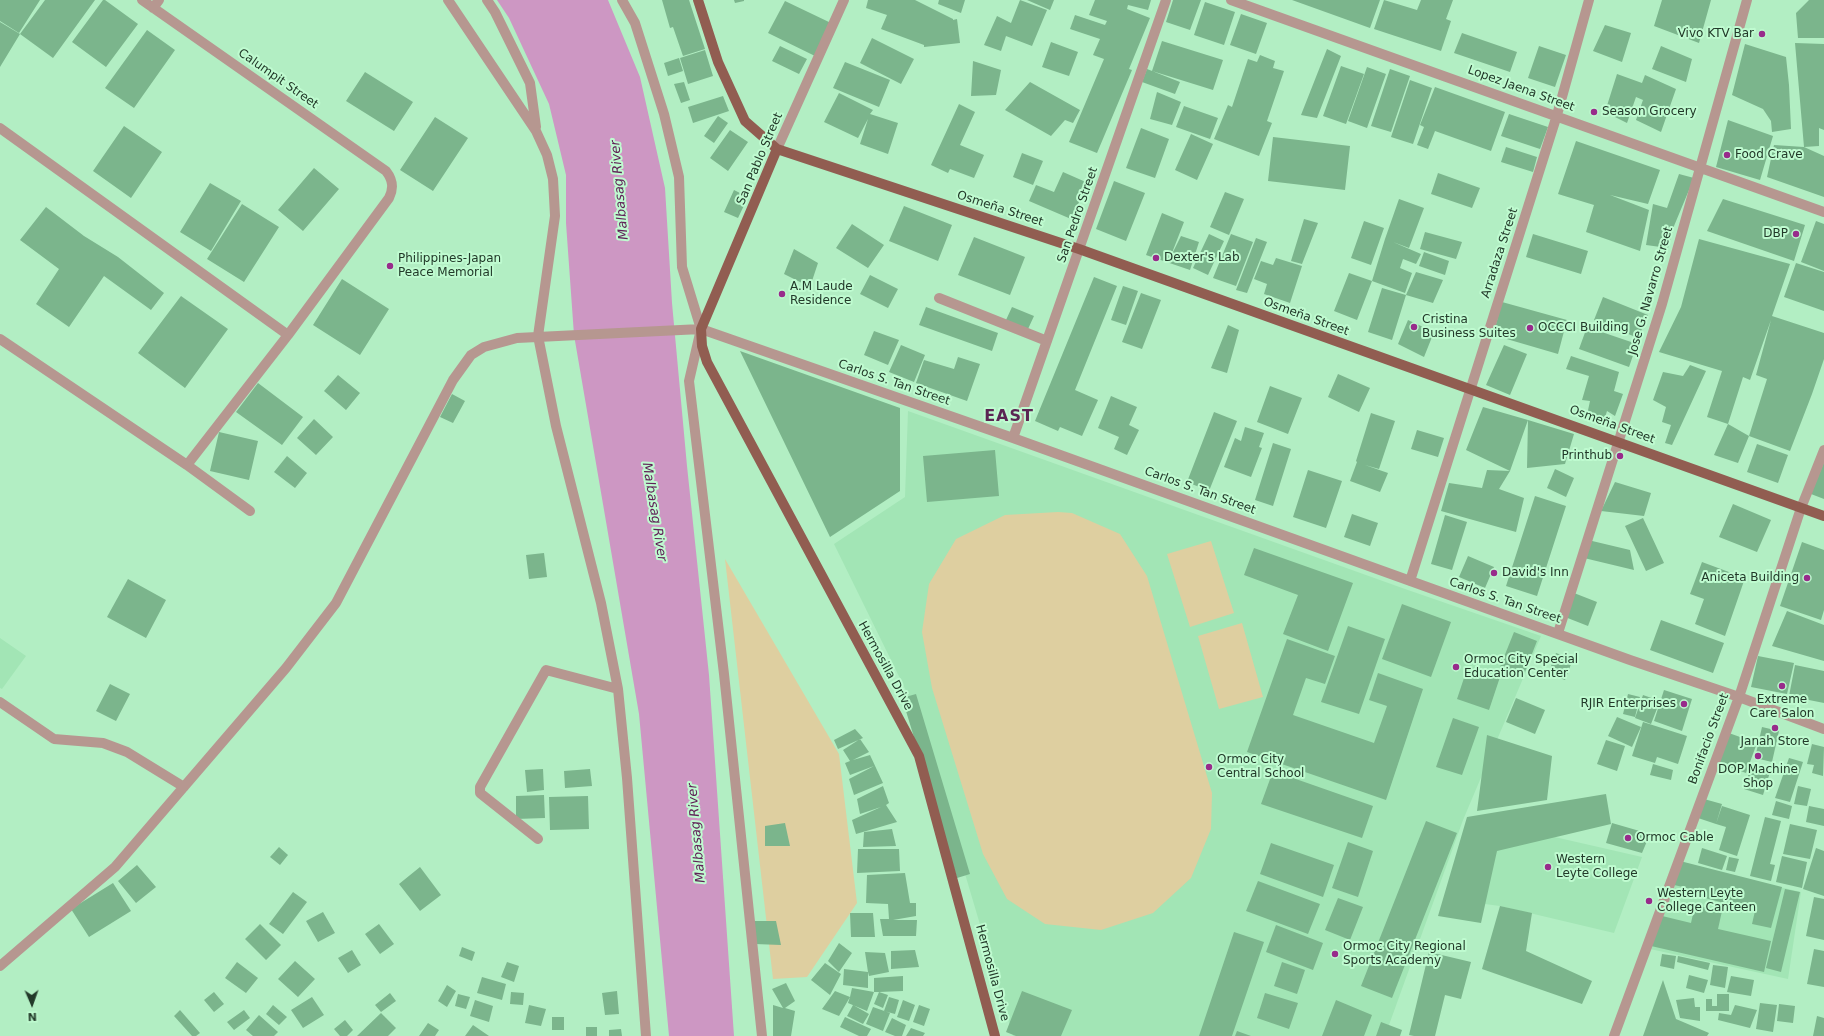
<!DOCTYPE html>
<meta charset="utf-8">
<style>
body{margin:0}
#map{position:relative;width:1824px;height:1036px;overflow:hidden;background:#b2eec3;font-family:"DejaVu Sans",sans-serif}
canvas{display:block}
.north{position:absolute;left:12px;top:984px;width:40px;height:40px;-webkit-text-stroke:3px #bffbd0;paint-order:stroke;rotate:178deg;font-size:11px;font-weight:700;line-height:16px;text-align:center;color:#223929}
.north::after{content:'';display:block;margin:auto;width:14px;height:18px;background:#223929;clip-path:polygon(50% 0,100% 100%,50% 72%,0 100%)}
</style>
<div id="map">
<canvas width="1824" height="1036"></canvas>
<div class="north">N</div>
</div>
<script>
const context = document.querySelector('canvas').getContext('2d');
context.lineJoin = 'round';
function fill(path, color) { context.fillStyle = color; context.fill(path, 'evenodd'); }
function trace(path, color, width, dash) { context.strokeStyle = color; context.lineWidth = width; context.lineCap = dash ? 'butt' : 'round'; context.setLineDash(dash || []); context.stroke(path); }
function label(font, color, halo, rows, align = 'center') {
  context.font = font + ' "DejaVu Sans",sans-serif'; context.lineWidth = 4; context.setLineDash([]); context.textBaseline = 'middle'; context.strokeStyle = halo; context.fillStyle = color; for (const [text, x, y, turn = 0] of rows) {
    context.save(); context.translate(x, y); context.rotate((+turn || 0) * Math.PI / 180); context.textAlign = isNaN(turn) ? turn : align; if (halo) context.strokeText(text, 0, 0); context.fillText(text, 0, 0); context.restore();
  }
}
fill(new Path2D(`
 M908,411L1405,589L1541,636L1463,820L1385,1036H1013L918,715L834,544L905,497Z
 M0,638L26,656L2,689L0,688Z
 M1476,819L1642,857L1614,933L1500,906L1447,899Z
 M1681,864L1801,892L1788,979L1650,949Z`), '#a2e5b5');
fill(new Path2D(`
 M1058,512L1072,513L1120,534L1147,576L1212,793L1211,829L1191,878L1153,913L1101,930L1045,924L1007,899L983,854L932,688L922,632L929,584L956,539L1005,515Z
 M1211,541L1234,613L1190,627L1167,554Z
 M725,559L839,754L857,903L807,977L773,979Z
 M1242,623L1263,697L1219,709L1198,636Z`), '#decfa0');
fill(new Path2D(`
 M497,0H608L640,77L665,188L672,303L687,466L709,675L734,1036H669L639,714L574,335L566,223V175L549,104L509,18Z`), '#cd97c3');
fill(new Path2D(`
 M0,0H40L19,33L0,21Z
 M45,0H95L53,58L20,34Z
 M103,0H105L138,24L106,67L72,42Z
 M662,0H689L705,49L683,56L673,27L670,28Z
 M734,0H744V1L735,3Z
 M868,0H915L953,19V20L957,19L960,43L924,47V45L881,29L887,15L866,8Z
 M939,0H965L961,13L938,4Z
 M1020,0L1047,10L1032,46L1006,36L1001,51L984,45L997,16L1011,23Z
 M1027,0H1054L1050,10Z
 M1095,0H1151L1148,10L1128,5L1127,9L1150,18L1129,69L1132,70L1097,153L1069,142L1104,59L1093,55L1100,39L1070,29L1075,15L1105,25L1107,21L1089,15Z
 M1173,0H1201L1190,30L1166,22Z
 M1292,0H1380L1370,28Z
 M1384,0L1417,10L1421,0H1453L1446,19L1451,21L1441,51L1374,29Z
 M1662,0H1711L1699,43L1654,26Z
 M1809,0H1824V38H1798L1796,13Z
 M785,1L831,23L815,56L768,33Z
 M1205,2L1235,12L1224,45L1194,35Z
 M1241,14L1267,23L1256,54L1230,45Z
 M0,22L20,34L0,67Z
 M1605,25L1631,33L1622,62L1593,51Z
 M147,30L175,50L134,108L105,88Z
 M1462,33L1517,52L1510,72L1454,53Z
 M872,38L914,59L901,84L860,63Z
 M1162,41L1223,60L1213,90L1152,71Z
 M1051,42L1078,52L1069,76L1042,67Z
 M1795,43L1824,44V130L1819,128V146L1804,147Z
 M1745,44L1786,57L1789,85L1791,129L1772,132L1771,121L1763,109L1732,95Z
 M780,46L807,59L799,74L772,61Z
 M1539,46L1566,55L1555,87L1528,78Z
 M1661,46L1692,59L1686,82L1652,69Z
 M1327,49L1341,56L1317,118L1301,115Z
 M705,50L713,76L688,84L680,58Z
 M1260,55L1275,61L1273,68L1284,71L1267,121L1272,123L1259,156L1214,139L1228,105L1232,107L1248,59L1257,62Z
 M679,58L683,71L668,76L664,63Z
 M973,61L1001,70L996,95L971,96Z
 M845,62L890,80L879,107L833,88Z
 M1341,66L1364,74L1346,124L1323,116Z
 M1367,67L1386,74L1367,128L1348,121Z
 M1147,69L1180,82L1175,94L1142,82Z
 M1390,69L1410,76L1391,132L1371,126Z
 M365,72L413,102L394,131L346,101Z
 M1617,74L1642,83L1645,75L1676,89L1661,132L1636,120L1643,100L1636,97L1627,123L1605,112Z
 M1410,80L1432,88L1413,144L1391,137Z
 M684,82L690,100L681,103L674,84Z
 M1030,82L1080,110L1073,123L1065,120L1051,136L1005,110Z
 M1435,87L1505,112L1491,151L1435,131L1428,149L1417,145L1424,127L1420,125Z
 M1157,92L1181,102L1172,125L1150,119Z
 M839,93L873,110L870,114L898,123L888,154L860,144L868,119L858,138L824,122Z
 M723,96L729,111L693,123L688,107Z
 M959,104L975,112L960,145L984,155L974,178L950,169L948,173L931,165Z
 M1184,106L1218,118L1210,139L1176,127Z
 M1509,114L1548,127L1540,149L1501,136Z
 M718,116L728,123L714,143L704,136Z
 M435,117L468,138L433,191L400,170Z
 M1728,120L1773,136L1760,180L1716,167Z
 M124,126L162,152L131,198L93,171Z
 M1141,128L1169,139L1155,178L1126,168Z
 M730,130L748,142L728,171L710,158Z
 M1191,134L1213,144L1197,180L1175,170Z
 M1273,137L1350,146L1345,190L1268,181Z
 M1576,141L1660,170L1648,204L1610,195L1649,210L1640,251L1586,232L1594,205L1558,194Z
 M1774,145L1804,147L1824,156V197L1767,177Z
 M1506,147L1537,157L1533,172L1501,162Z
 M1022,153L1043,161L1033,185L1013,177Z
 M314,168L339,189L303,231L278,210Z
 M1063,172L1088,183L1071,219L1029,201L1036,185L1054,192Z
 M1438,173L1480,188L1472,208L1431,194Z
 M1679,174L1694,178L1674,226L1668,248L1646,245L1653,204L1667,208Z
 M1114,181L1145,193L1126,241L1096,229Z
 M210,183L241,201L211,251L180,232Z
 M734,190L748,197L738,218L724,212Z
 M1225,192L1244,199L1229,235L1210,227Z
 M1399,199L1424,208L1409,248L1393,242L1421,254L1416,264L1403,259L1400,268L1412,273L1405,293L1372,281L1357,320L1334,311L1349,273L1372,281L1385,239Z
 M1723,199L1805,225L1794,261L1707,231Z
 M242,204L279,227L244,282L207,259Z
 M904,206L952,225L938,261L889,241Z
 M46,207L84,236L118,257L164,293L151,310L104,276L69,327L36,304L59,269L20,240Z
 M1162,213L1184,222L1170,258L1181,236L1199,242L1190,270L1146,255Z
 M1304,219L1318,223L1302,264L1291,261Z
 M1364,221L1384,228L1371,265L1351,258Z
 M1816,221L1824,224V271L1801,262Z
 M852,224L884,245L868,268L836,248Z
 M1425,232L1462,242L1456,259L1420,249Z
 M1209,234L1224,241L1208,275L1193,268Z
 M1231,234L1253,242L1236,286L1213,278Z
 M1533,234L1588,251L1581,274L1526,257Z
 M974,237L1025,257L1010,295L958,275Z
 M1256,238L1267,242L1247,293L1236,290Z
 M1699,239L1790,264L1772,316L1824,333V359L1812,394L1790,451L1749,436L1767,379L1756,375L1771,320L1750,380L1743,377L1728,424L1707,417L1722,371L1659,352L1681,307Z
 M794,249L818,263L810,287L784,274Z
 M1424,252L1449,261L1445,275L1419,266Z
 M1276,258L1302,266L1290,303L1264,294L1267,284L1254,279L1261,261L1273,265Z
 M1796,263L1824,272V311L1784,297Z
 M1416,272L1443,280L1433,303L1406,295Z
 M870,275L898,289L888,308L860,294Z
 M1094,277L1117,286L1075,390L1098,400L1082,436L1060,427L1058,431L1035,421Z
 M342,279L389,309L360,355L313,325Z
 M1123,286L1138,291L1126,325L1111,320Z
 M1382,288L1406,295L1392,340L1368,332Z
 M1141,293L1161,300L1142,349L1122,342Z
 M181,296L228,329L185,388L138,353Z
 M1603,297L1648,315L1638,338L1594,320Z
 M1502,302L1567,320L1558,354L1493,335Z
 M926,307L998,333L992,351L919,325Z
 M1012,307L1034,316L1028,329L1006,320Z
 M1408,320L1434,332L1424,357L1398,344Z
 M1228,325L1239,330L1227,373L1211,368Z
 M1587,327L1637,344L1629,367L1579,349Z
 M874,331L899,340L888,365L864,355Z
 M901,345L925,355L914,382L889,372Z
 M1504,345L1527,354L1510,395L1486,385Z
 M740,351L900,408V491L830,537Z
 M1571,356L1619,372L1614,391L1623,394L1615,416L1607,411L1604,421L1587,415L1590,401L1582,400L1589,376L1566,369Z
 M958,357L980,364L967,401L916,383L924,360L954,369Z
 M1690,365L1706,371L1672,445L1665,443L1671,425L1662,422L1666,407L1653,400L1663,372L1683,376Z
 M1338,374L1370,388L1359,412L1328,397Z
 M338,375L360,393L346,410L324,391Z
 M258,383L303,417L282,445L236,412Z
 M1270,386L1302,398L1288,434L1257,422Z
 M452,394L465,401L453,423L440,417Z
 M1111,396L1137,407L1129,425L1139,430L1127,455L1114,449L1119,437L1098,428Z
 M1483,407L1528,420L1510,471L1466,450Z
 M1214,412L1237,421L1209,491L1187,482Z
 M1371,413L1395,421L1379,469L1365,465L1388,473L1380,492L1350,481L1357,462L1356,461Z
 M314,419L333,437L316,455L297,438Z
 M1528,420L1574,434L1565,464L1527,468Z
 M1728,424L1749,436L1738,463L1714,455Z
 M1245,427L1264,433L1259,447L1262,448L1251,477L1224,467L1235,438L1241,441Z
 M1417,430L1444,438L1438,457L1411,449Z
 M219,432L258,441L249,480L210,471Z
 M1273,443L1291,449L1273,506L1255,500Z
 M1757,444L1788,455L1778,483L1747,472Z
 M995,450L999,496L927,502L923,456Z
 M287,456L307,473L295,488L274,472Z
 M1824,462V499L1811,494Z
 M1555,469L1574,478L1566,497L1547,488Z
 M1308,470L1342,481L1326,528L1293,517Z
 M1487,470L1510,471L1499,489L1524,498L1516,532L1441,511L1449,483L1482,488Z
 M1615,482L1651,493L1644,516L1601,511Z
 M1535,496L1566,506L1537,596L1506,586Z
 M1733,504L1771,520L1757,552L1719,537Z
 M1352,514L1378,523L1370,546L1344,537Z
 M1445,515L1467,522L1452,570L1431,564Z
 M1643,518L1664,563L1646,571L1625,526Z
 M1588,540L1630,550L1634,570L1584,558Z
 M1802,542L1824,550V610L1821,620L1780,606Z
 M1254,548L1353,583L1328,651L1283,634L1298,595L1244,575Z
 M544,553L547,577L529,579L526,555Z
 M1468,556L1494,567L1485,588L1459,577Z
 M1702,562L1745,578L1725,636L1695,624L1704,599L1690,594Z
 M128,579L166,600L146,638L107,617Z
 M1574,593L1597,602L1588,626L1565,617Z
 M1402,604L1451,622L1431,677L1382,659Z
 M1787,611L1824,625V661L1772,646Z
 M1661,620L1724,643L1713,673L1650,650Z
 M1348,626L1385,639L1359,714L1321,702Z
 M1514,632L1537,641L1523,677L1500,667Z
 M1287,639L1335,656L1325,684L1306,678L1293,715L1374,743L1387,706L1369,700L1378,673L1423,689L1386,800L1247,752Z
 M1556,653L1573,659L1565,680L1548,674Z
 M1758,656L1794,663L1787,694L1751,687Z
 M1795,665L1824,671V703L1789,696Z
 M1468,666L1500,677L1489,710L1457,699Z
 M110,684L130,694L116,721L96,711Z
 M1664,690L1692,699L1682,731L1654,721Z
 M916,694L970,874L957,878L902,698Z
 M1628,694L1640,697L1635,717L1623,714Z
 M1643,695L1660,701L1651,724L1635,718Z
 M1516,698L1545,710L1535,734L1506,722Z
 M1617,717L1641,727L1632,747L1608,736Z
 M1453,718L1479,727L1462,775L1436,767Z
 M1643,722L1687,736L1678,764L1657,757L1655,763L1632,756Z
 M1762,727L1779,731L1772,762L1755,758Z
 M855,729L863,738L838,749L834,740Z
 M1726,732L1757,743L1746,773L1716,762Z
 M1487,735L1552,756L1547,800L1477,811Z
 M860,739L869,752L853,760L870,755L883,783L854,795L849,779L874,766L850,775L845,763L850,761L843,750Z
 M1606,740L1625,746L1617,771L1597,764Z
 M1812,744L1824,747L1823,776L1812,773L1814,765L1807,764Z
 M1789,758L1803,762L1790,802L1775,798Z
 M1653,764L1673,770L1671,780L1650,775Z
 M1751,766L1770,772L1763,795L1744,789Z
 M543,769L544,790L527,792L525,770Z
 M590,769L592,786L565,788L564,771Z
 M1273,771L1373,806L1362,838L1261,804Z
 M883,786L889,803L886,805L897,822L856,834L852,820L881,807L860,814L857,799Z
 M1798,786L1811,789L1807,806L1794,804Z
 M1606,794L1611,824L1497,851L1481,923L1438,916L1467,817Z
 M544,795L545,818L516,819V796Z
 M588,796L589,829L550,830L549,797Z
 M1704,799L1722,804L1716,824L1698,818Z
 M1776,801L1792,806L1789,819L1772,815Z
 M1722,806L1750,815L1737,856L1719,850L1726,827L1716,824Z
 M1809,806L1824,809V826L1806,822Z
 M1765,817L1781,821L1770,864L1775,865L1771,881L1750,876Z
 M1426,821L1457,833L1392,998L1361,986Z
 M785,823L790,846H765V826Z
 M1612,823L1650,834L1642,853L1606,843Z
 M1790,824L1817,830L1810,859L1783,854Z
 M892,829L896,846L863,847L864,832Z
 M1348,842L1373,851L1358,897L1332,888Z
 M1271,843L1334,865L1323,897L1260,874Z
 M279,847L288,855L280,865L270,857Z
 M1702,848L1727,856L1722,870L1698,863Z
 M1816,848L1824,851V896L1803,889Z
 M858,849H899L900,871L857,873Z
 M1782,856L1807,862L1802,888L1776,882Z
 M1729,857L1739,859L1735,872L1726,870Z
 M1680,861L1782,887L1771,928L1752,924L1755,911L1682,892L1683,887L1674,885Z
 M137,865L156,887L136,903L118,881Z
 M420,867L441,895L420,911L399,884Z
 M905,873L910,903H916V916L893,920H917L916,936H883L880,919H889L888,904L866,903L867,875Z
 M1258,881L1320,904L1308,934L1246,911Z
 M113,883L131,911L89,937L71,909Z
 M1785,889L1800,892L1781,972L1766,968Z
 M293,892L307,902L283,934L269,924Z
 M1814,897L1824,899V940L1806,936Z
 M1338,898L1363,907L1350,940L1325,930Z
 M1695,905L1722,911L1718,929L1771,941L1764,972L1651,946L1658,915L1691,923Z
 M1500,906L1532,913L1526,951L1592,981L1582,1004L1482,969Z
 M323,912L335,933L318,942L306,921Z
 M850,913H873L875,937H851Z
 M753,921H776L781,945L755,944Z
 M260,924L281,945L266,960L245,939Z
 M379,924L394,944L380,954L365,934Z
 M1276,925L1323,943L1313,970L1266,952Z
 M1234,932L1264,942L1232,1036H1199Z
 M839,943L852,953L839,972L828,961Z
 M462,947L475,952L472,961L459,956Z
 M1814,949L1824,951V987L1807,984Z
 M352,950L361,965L348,973L338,958Z
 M915,950L919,967L891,969V951Z
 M865,952L885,953L889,972L869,976L868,972V988L843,985L844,969L868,972Z
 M1429,952L1471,962L1461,999L1445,995L1435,1036H1414L1409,1035Z
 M1662,954L1676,956L1674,969L1660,966Z
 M1678,956L1710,963L1708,970L1677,962Z
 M295,961L315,979L298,997L278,979Z
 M237,962L258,978L246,993L225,978Z
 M507,962L519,966L514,982L501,977Z
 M1282,962L1305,970L1297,994L1274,986Z
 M825,963L841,974L830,995L811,980Z
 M1713,965L1728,967L1725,988L1710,985Z
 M1689,975L1708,980L1704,993L1686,988Z
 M903,976V991L879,992L888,995L883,1008L874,1004L879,992H874L867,1011L848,1003L850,997L839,1016L822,1009L835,991L850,997L852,988L874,992V978Z
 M1731,976L1754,980L1751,996L1727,992Z
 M482,977L506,984L502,1000L477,993Z
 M1663,980L1676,1019L1709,1033L1707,1036H1643Z
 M786,983L795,1001L785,1008L795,1011L791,1036H773V1005L783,1008L772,989Z
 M447,985L456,991L447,1007L438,1001Z
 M617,991L619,1014L605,1015L602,993Z
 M1022,991L1072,1010L1061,1036H1016L1006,1032Z
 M214,992L224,1004L214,1012L204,1000Z
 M511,992L524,993L523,1005L510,1004Z
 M390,993L396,1001L381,1012L375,1005Z
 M1265,993L1298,1003L1289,1029L1257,1018Z
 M458,994L470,997L466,1009L455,1006Z
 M1717,994H1729V1011H1706V999H1712V1006H1717Z
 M312,997L324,1015L303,1028L291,1010Z
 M889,997L899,1000L895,1014L884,1011Z
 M1694,998L1695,1007H1700V1021L1680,1018L1676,1000Z
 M475,1000L493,1006L489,1022L470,1016Z
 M903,1000L915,1005L909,1021L897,1017Z
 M1336,1000L1372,1015L1364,1036H1322Z
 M1760,1003L1777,1005L1773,1032L1756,1029Z
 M1779,1004L1795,1006L1793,1023L1777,1021Z
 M273,1005L287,1017L279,1025L266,1014Z
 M529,1005L546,1009L541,1026L525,1023Z
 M853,1005L869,1014L863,1024L847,1016Z
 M919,1005L930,1009L924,1026L913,1022Z
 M1735,1005L1757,1010L1750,1028L1718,1020L1719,1013L1731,1015Z
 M873,1007L890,1013L883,1031L866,1024Z
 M180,1010L200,1033L196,1036H192L174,1016Z
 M244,1010L250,1018L234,1030L227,1022Z
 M381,1013L396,1028L388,1036H357Z
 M259,1015L278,1032L274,1036H253L246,1030Z
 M1817,1016L1824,1018V1036H1813Z
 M552,1017H564V1030H552Z
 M845,1017L871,1029L867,1036H859L840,1027Z
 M892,1018L906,1025L902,1036H895L885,1032Z
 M345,1020L353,1030L347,1036H340L334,1029Z
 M1381,1022L1402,1030L1400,1036H1376Z
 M428,1023L439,1030L435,1036H419Z
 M473,1025L489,1036H465Z
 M586,1027H597V1036H586Z
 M911,1028L925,1033L923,1036H906Z
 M621,1029L622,1036H609V1030Z
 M1237,1031L1251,1036H1235Z`), '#7bb58c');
trace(new Path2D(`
 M142,0L386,171C393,180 394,188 389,198L288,335L187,465
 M448,0L536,131L547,155L553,179L555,216L538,336L556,426L601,603L618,689L627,778L646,1036
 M487,0L495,12L530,83L536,127
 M622,0L635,23L664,114L679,177L682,267L701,329L689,381L724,674L762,1036
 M1231,0L1824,212
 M153,8L159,0
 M0,128L288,335
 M777,149L844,0
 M939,298L1047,341
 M0,339L187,465L250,511
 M1013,438L1166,0
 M1410,581L1557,115L1589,0
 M1558,633L1662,304L1747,0
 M0,702L54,739L103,743L127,752L184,787
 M538,839L480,793V787L546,670L618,689
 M0,966L115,867L286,668L336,603L453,380L471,355L484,347L517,338L701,329L1013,438L1630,660L1739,697L1824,729
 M1614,1036L1739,697L1801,508L1824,450`), '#b69790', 10);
trace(new Path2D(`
 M698,0L718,62L745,121L777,149L1079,249L1824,516
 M777,149L701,329L702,346L707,362L919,756L995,1036`), '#915d51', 10);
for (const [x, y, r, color] of [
 [1762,34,4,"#982b8b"],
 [1594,112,4,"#982b8b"],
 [1727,155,4,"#982b8b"],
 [1796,234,4,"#982b8b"],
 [1156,258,4,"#982b8b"],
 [390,266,4,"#982b8b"],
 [782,294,4,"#982b8b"],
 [1414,327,4,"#982b8b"],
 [1530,328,4,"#982b8b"],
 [1620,456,4,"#982b8b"],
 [1494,573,4,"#982b8b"],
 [1807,578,4,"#982b8b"],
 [1456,667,4,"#982b8b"],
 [1782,686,4,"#982b8b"],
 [1684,704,4,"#982b8b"],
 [1775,728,4,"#982b8b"],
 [1758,756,4,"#982b8b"],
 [1209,767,4,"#982b8b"],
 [1628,838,4,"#982b8b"],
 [1548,867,4,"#982b8b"],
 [1649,901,4,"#982b8b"],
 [1335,954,4,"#982b8b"]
]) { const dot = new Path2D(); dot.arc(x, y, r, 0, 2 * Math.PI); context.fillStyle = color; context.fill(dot); trace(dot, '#bffbd0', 1.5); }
label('12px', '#223929', '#bffbd0', [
 ["Vivo KTV Bar",1754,34,"right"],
 ["Season Grocery",1602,112],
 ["Food Crave",1735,155],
 ["DBP",1788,234,"right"],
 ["Dexter's Lab",1164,258],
 ["Philippines-Japan",398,259],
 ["Peace Memorial",398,273],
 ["A.M Laude",790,287],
 ["Residence",790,301],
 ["Cristina",1422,320],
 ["Business Suites",1422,334],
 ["OCCCI Building",1538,328],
 ["Printhub",1612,456,"right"],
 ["David's Inn",1502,573],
 ["Aniceta Building",1799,578,"right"],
 ["Ormoc City Special",1464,660],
 ["Education Center",1464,674],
 ["Extreme",1782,700,"center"],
 ["Care Salon",1782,714,"center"],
 ["RJIR Enterprises",1676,704,"right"],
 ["Janah Store",1775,742,"center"],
 ["Ormoc City",1217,760],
 ["Central School",1217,774],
 ["DOP Machine",1758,770,"center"],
 ["Shop",1758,784,"center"],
 ["Ormoc Cable",1636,838],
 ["Western",1556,860],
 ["Leyte College",1556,874],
 ["Western Leyte",1657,894],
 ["College Canteen",1657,908],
 ["Ormoc City Regional",1343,947],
 ["Sports Academy",1343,961]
], 'left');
label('12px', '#223929', '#bffbd0', [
 ["Calumpit Street",278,79,35],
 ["Lopez Jaena Street",1521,89,20],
 ["San Pablo Street",760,159,-67],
 ["Osmeña Street",1000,209,18],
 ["San Pedro Street",1078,215,-71],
 ["Arradaza Street",1500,253,-72],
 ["Jose G. Navarro Street",1651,291,-74],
 ["Osmeña Street",1306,317,20],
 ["Carlos S. Tan Street",894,383,19],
 ["Osmeña Street",1612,425,20],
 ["Carlos S. Tan Street",1200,491,20],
 ["Carlos S. Tan Street",1505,601,19],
 ["Hermosilla Drive",885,666,61],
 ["Bonifacio Street",1709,739,-70],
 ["Hermosilla Drive",992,973,75]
]);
label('italic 13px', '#602057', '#bffbd0', [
 ["Malbasag River",620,190,-95],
 ["Malbasag River",654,512,81],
 ["Malbasag River",697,833,-95]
]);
context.letterSpacing = '1px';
label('bold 16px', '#5b2553', '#bffbd0', [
 ["EAST",1009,417]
]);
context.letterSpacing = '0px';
</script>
